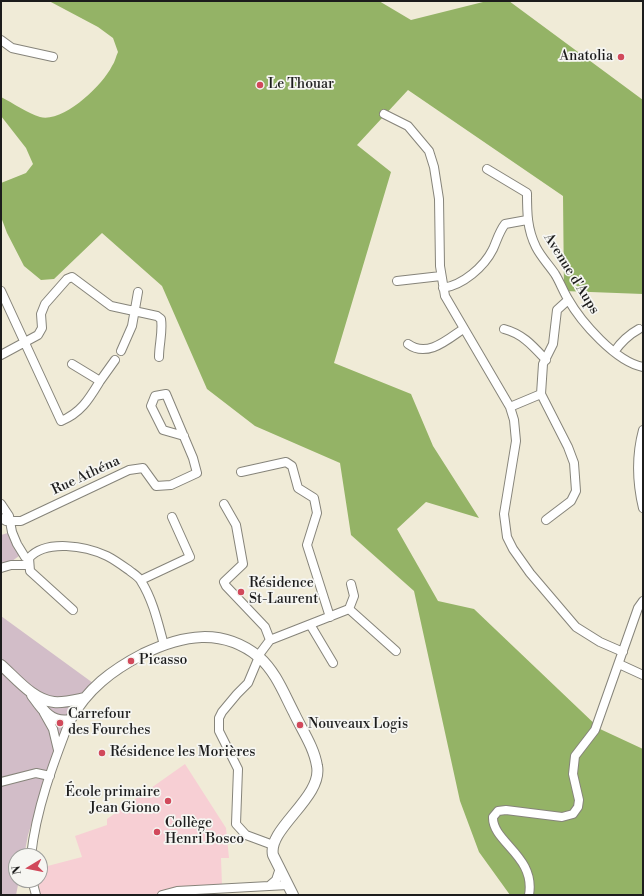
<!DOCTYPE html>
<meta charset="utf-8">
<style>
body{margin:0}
#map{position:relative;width:644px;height:896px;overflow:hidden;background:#f0ebd7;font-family:"Libre Bodoni",serif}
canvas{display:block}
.frame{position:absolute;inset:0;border:2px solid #1c1c1c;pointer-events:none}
.north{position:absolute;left:8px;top:848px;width:40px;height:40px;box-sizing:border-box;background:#f6f6f2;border:1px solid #9f9f9c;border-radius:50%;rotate:260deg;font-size:11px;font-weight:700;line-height:16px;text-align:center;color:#1c1c1c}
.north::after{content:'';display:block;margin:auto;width:14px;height:18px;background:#d1495b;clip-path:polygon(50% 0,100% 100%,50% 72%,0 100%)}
</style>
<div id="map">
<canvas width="644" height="896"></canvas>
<div class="frame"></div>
<div class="north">N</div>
</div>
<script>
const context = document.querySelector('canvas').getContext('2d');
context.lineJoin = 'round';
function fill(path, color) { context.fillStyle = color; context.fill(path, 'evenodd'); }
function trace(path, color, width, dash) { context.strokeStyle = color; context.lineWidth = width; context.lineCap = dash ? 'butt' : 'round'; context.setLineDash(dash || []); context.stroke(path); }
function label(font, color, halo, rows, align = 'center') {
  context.font = font + ' "Libre Bodoni",serif'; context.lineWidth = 3.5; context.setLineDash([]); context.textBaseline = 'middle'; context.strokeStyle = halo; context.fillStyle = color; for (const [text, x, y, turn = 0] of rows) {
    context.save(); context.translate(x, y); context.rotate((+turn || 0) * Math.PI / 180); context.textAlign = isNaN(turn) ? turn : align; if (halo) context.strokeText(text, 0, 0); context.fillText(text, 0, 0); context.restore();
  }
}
fill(new Path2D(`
 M185,764L226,828L229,858H221L222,885L173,888L155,895H40L38,880H40V868L82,857L75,836L107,825V819Z`), '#f7cfd4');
fill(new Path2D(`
 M8,533L19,556L1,569V535Z
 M1,616L93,683L73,707L55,749L28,835L24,856H16V880H19L16,895H1Z`), '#d2bdc8');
fill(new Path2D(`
 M49,1H379L411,20L487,1H509L643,100V294L564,291L563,196L408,90L357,145L391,172L334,363L411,394L433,446L479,518L426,502L397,529L438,601L474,609L600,729L643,749V895H510L479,852L460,801L414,591L351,535L340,463L255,426L207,389L162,286L102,233L54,279L41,280L24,266L7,233L1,217V183L26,173L33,164L26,148L1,116V97C13,103 27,113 40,117C63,123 102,86 112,66C115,62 116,56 118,52L113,38L98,27Z`), '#94b366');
const minor = new Path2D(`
 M1,40L12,48L53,57
 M384,114L408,126L429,151L434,167L439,199L440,266L445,296L510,407L514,420L516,441L504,514L507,537L513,549L530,573L576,627L600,642L623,652
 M487,169L527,193C527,212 527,229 536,247C541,257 549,265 555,274C560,282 563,291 568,299C581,322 616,362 643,367
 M397,281L441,276
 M443,288C463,285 484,267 493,249C497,240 499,232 505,224L527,220
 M1,291L61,421C81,413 89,399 100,381
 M504,329C523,334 533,346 546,360
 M408,344C427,358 447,340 463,329
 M121,351L132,326L138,292
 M614,352C621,342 628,335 639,329
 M1,355L38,335L42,328L41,314L45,304L67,279L72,277L111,306L157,316L161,319C163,332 159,344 159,357
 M72,364L100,381L115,360
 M510,407L541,394
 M643,430C636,456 637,483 643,508
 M241,472L286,462L292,466L298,488L314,498L317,513L307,545L330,617
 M1,504L9,516L12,532L17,544L25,557L29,558
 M224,504L236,525L243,564L224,582L226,586L265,627L270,640
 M1,518L6,521H21L129,470L143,468L156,486L171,485L197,473L193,458L166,394L155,396L151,406L163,430L184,436
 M546,520L571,501L576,491L574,463L568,447L541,394L543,364L553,344L557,310L568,300
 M1,568L11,565H28
 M141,580L190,557L172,517
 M349,609L354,596L351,584
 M73,610L30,571L29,558C46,539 86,546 107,556C115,560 123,566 130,571C134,574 139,577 141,581C153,600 158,623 164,645
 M311,626L333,663
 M619,664L643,675
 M44,713L53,729L58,750
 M1,782L36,773L50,776
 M273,845L246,835L236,824L238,769L219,731V718L222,712L237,694L248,683L261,652L270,640L349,609L396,651
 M31,856C36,809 53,764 70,720
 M32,880L36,895
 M269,886L288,885
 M162,895L177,891L269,886L276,880L280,868
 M529,895C536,856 492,842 493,817L498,811L506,810L562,817L573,814L578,807L579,800L573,774L575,756L595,730L638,608L643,601`);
const major = new Path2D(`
 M1,665C16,678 33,700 54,702C64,703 75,700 85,698
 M32,695C42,709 51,724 70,720
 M70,720C87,689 112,670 143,654C182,635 222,627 259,657C276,672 284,694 294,713C302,730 314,747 317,766C323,797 267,829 273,855L293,895`);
trace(minor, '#86847a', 10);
trace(major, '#86847a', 12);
trace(minor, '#fff', 8);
trace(major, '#fff', 10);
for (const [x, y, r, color] of [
 [621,57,4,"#d1495b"],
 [260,85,4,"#d1495b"],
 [241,592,4,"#d1495b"],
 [131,661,4,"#d1495b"],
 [60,723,4,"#d1495b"],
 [300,725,4,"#d1495b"],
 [102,753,4,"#d1495b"],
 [168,801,4,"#d1495b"],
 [157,832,4,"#d1495b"]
]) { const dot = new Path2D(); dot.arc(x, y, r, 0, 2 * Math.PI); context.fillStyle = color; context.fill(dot); trace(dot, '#f6f6f2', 1.5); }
label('14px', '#1c1c1c', '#f6f6f2', [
 ["Anatolia",613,57,"right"],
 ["Le Thouar",268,85],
 ["Résidence",249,584],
 ["St-Laurent",249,600],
 ["Picasso",139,661],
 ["Carrefour",68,715],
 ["des Fourches",68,731],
 ["Nouveaux Logis",308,725],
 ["Résidence les Morières",110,753],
 ["École primaire",160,793,"right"],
 ["Jean Giono",160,809,"right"],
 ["Collège",165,824],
 ["Henri Bosco",165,840]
], 'left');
label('14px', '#1c1c1c', '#f6f6f2', [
 ["Avenue d'Aups",571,274,58],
 ["Rue Athéna",86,476,-25]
]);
</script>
